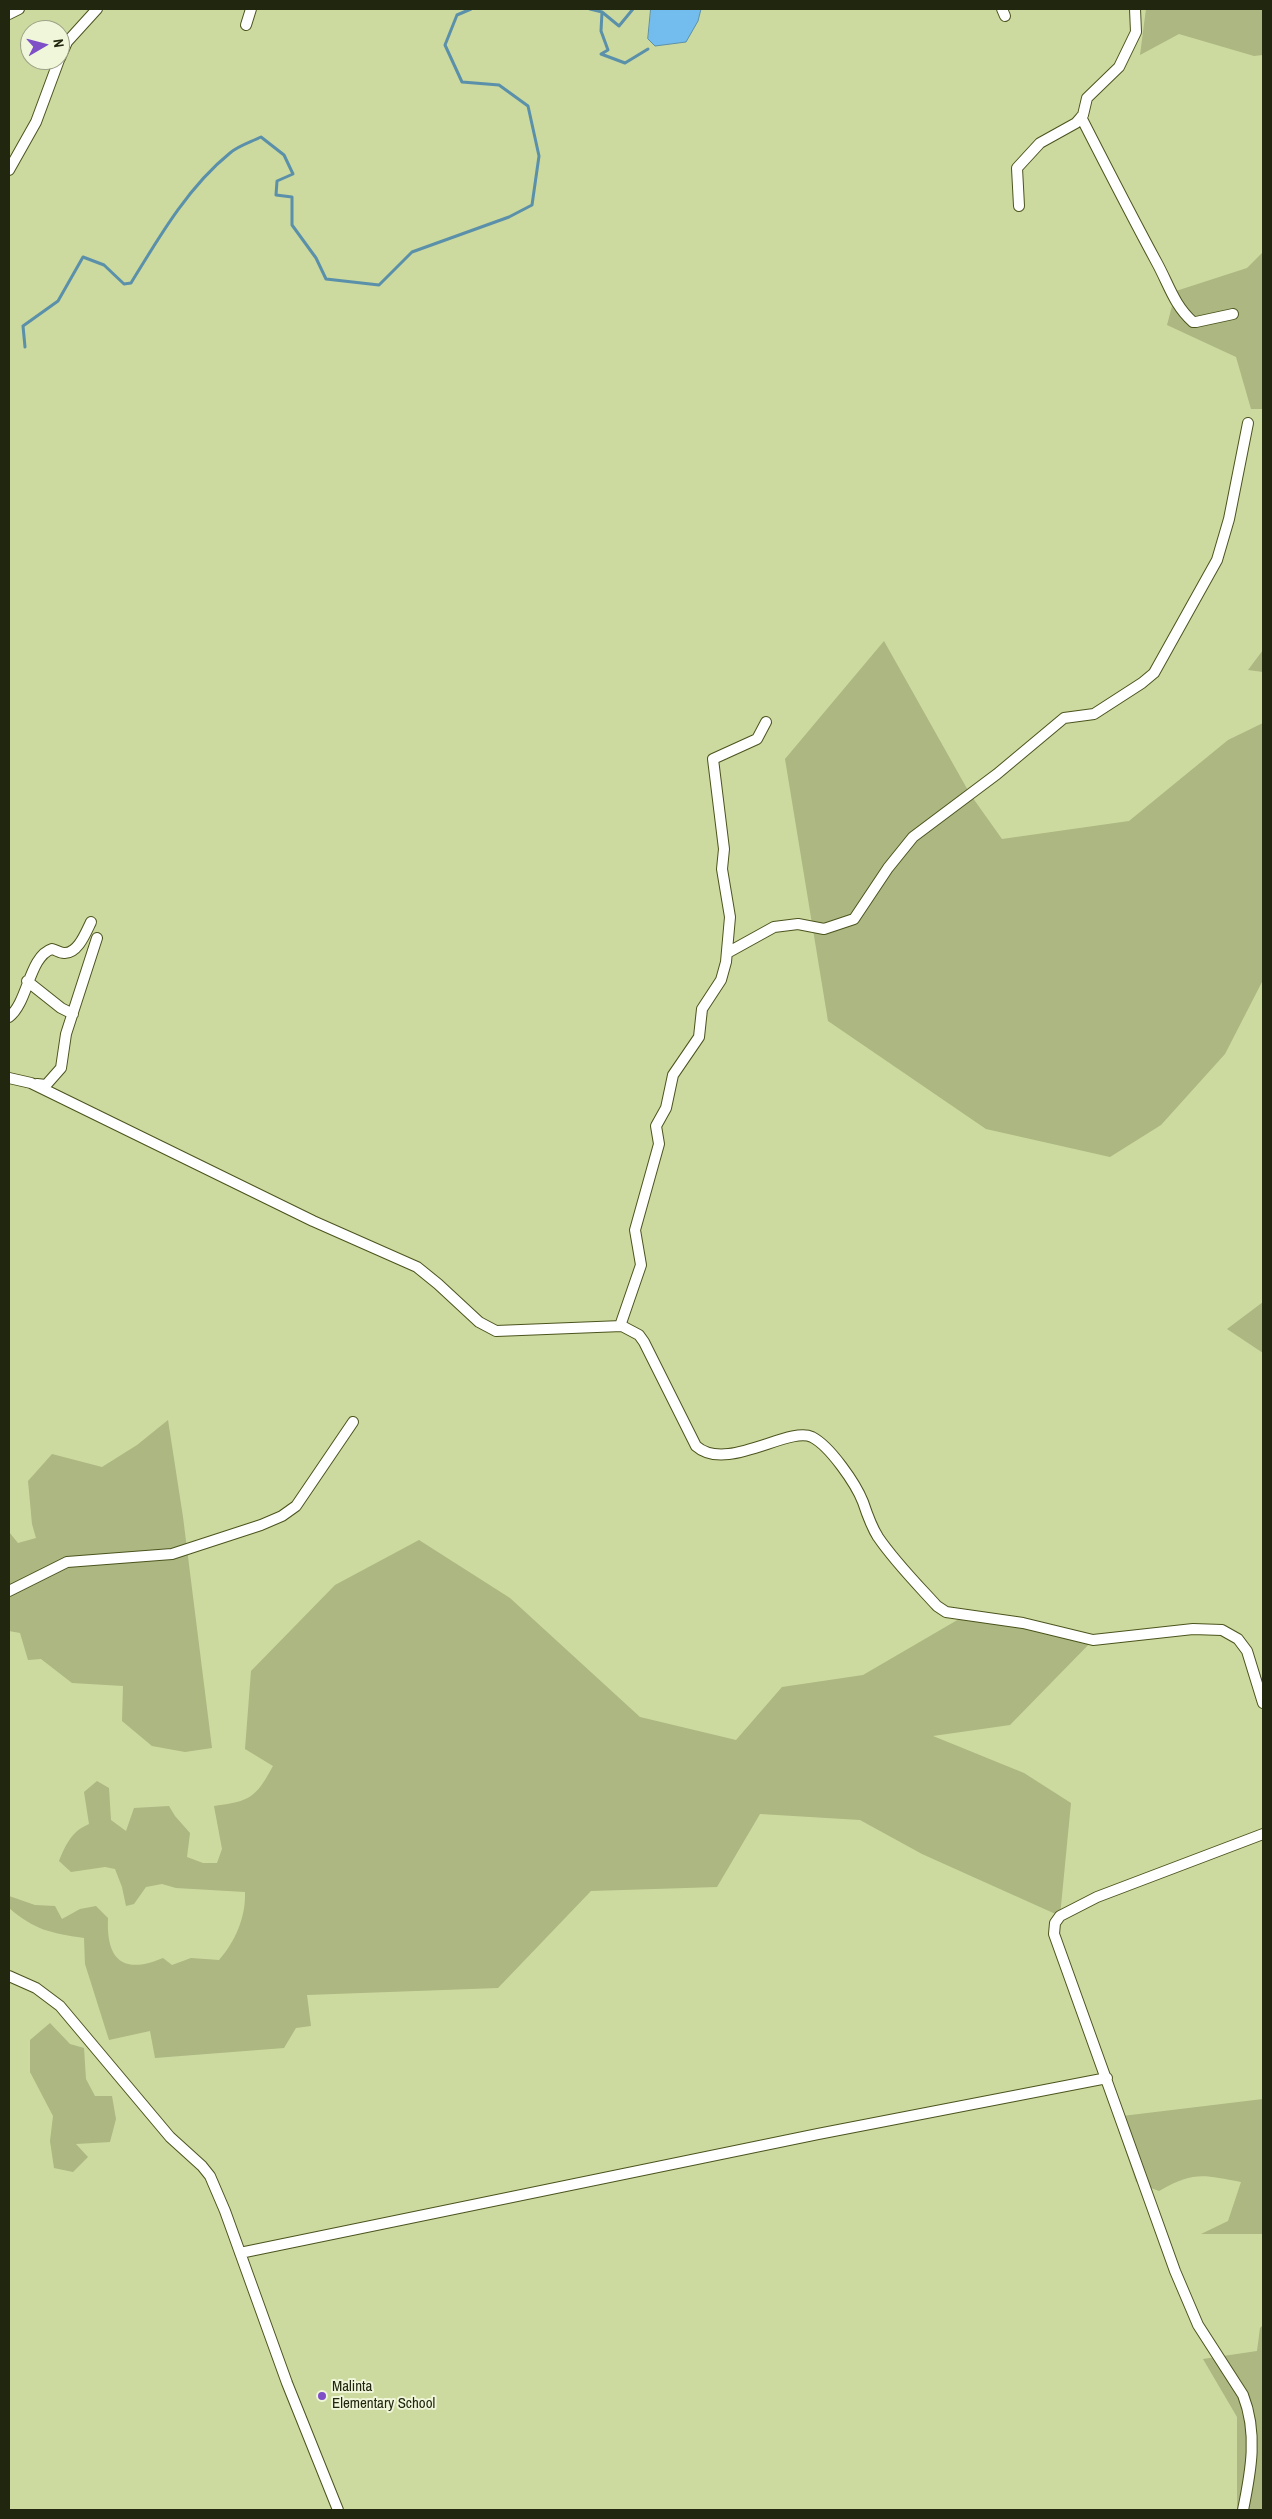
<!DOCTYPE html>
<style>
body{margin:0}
#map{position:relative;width:1272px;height:2519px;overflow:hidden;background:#ccd99f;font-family:"Archivo Narrow",sans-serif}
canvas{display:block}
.frame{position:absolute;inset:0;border:10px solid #21260f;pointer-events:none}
.north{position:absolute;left:20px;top:20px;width:50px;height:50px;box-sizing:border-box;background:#eff6d9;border:1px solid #9da388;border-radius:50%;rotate:82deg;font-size:14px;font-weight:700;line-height:20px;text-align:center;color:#21260f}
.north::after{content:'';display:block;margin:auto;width:18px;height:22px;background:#7e4fc7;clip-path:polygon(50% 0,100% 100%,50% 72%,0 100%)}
</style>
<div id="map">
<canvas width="1272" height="2519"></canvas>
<div class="frame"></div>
<div class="north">N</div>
</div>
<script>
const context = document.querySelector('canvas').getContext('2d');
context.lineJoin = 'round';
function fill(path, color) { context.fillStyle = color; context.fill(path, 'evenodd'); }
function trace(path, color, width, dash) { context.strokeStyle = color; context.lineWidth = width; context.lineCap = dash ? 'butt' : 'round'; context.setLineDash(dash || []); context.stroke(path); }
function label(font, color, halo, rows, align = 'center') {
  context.font = font + ' "Archivo Narrow",sans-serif'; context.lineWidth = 4; context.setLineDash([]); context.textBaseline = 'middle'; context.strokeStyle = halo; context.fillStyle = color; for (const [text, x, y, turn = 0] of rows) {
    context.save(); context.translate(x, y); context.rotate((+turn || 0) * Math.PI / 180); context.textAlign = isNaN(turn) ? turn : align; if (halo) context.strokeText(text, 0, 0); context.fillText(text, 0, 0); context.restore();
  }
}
fill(new Path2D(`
 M1146,9H1263V55L1254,56L1179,34L1140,55Z
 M1263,252V409H1251L1236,357L1167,325L1176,291L1247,268Z
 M884,641L970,794L1002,839L1129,821L1228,740L1263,723V980L1225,1054L1161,1125L1110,1157L986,1129L828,1021L785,759Z
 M1263,650V672L1248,670Z
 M1263,1302V1353L1227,1329Z
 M168,1420L183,1517L212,1748L185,1752L152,1746L122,1721L123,1686L72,1683L41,1659L28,1660L20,1633L9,1631V1532L18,1543L36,1538L32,1524L28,1481L52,1454L102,1467L137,1445Z
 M419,1540L510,1598L640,1717L736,1740L782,1687L863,1675L966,1615L1093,1640L1010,1725L933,1736L1024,1773L1071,1803L1060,1916L922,1854L860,1820L760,1814L717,1887L591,1891L498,1988L307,1995L311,2026L296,2028L284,2048L155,2058L150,2031L109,2040L85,1964L84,1938C50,1933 35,1930 9,1908V1896L35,1905L55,1906L62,1919L80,1909L96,1906L108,1918C106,1960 123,1975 163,1958L172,1965L191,1958L219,1960C235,1942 246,1917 245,1892L176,1888L162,1884L146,1887L134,1904L126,1906L122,1887L115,1869L105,1867L71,1872L59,1861C66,1844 72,1831 89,1824L84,1792L97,1781L109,1788L111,1820L126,1831L134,1808L169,1806L175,1816L190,1833L187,1857L203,1863H217L222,1849L214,1806C250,1801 255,1799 273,1766L245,1749L251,1671L335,1585Z
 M50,2023L70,2044L84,2048L86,2079L95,2096H112L116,2119L110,2142L76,2144L88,2157L73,2172L54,2168L50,2141L53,2116L30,2072V2040Z
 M1263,2099V2234H1201L1228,2221L1241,2182C1203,2175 1194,2171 1159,2191L1136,2182L1114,2117Z
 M1263,2325V2510H1237V2417L1203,2359L1257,2351L1260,2328Z`), '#acb781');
const water = new Path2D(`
 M651,9H701L698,21L686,42L655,46L648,39Z`);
fill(water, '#72bded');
trace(water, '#5a90aa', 1);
trace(new Path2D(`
 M590,9L602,12L619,26L633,9
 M602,12L601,31L608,50L601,54L625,63L648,49
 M25,347L23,326L58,301L83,257L104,265L124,284L131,283C159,237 188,187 230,153C238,146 251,142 261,137L284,155L293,174L277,181L276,195L292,197V225L316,258L326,279L379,285L412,252L509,217L532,205L539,156L528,106L499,85L462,82L445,45L457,15L471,9`), '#5a90aa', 3);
const minor = new Path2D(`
 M1002,9L1005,16
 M9,14L19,9
 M246,25L251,9
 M60,58L67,42L97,9
 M1081,117C1106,166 1131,215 1157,263C1169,285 1174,305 1193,322H1196L1233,314
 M9,170L36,122L59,60
 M1019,206L1017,168L1040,143L1076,123L1083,115L1087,98L1119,67L1136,32L1135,9
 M727,953L774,927L798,924L824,929L854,919L888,868L913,837L997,774L1064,718L1094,714L1142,683L1154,673L1217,560L1229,519L1248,423
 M27,981L61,1008L73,1014
 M9,1017C28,1003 29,956 52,949C56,950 60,953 64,953C78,954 86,932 91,922
 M9,1078L31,1083L313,1221L417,1267L438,1284L479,1322L496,1331L622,1326L639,1335L644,1342L696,1446C726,1473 788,1426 812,1437C830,1446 856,1484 863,1502C867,1514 871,1526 878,1537C895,1562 917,1584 937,1606L946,1612L1023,1623L1093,1640L1193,1629L1222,1630L1238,1639L1247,1651L1263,1703
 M37,1084L46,1085L61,1068L66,1034L97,938
 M620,1326L641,1265L635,1230L659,1144L656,1126L666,1108L673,1075L699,1037L702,1009L721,980L726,962L730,917L722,869L724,849L713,759L757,739L766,722
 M9,1591L67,1562L172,1554L261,1525L282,1516L296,1506L353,1422
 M9,1976L36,1988L60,2006L170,2137L202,2166L210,2176L225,2211L287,2383L338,2510
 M240,2253L818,2134L1107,2078
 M1243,2510C1251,2471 1258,2433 1243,2395L1198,2325L1175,2271L1054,1934L1055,1923L1060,1916L1097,1897L1263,1834`);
trace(minor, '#4b541d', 12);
trace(minor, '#fff', 10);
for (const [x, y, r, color] of [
 [322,2396,5,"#7e4fc7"]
]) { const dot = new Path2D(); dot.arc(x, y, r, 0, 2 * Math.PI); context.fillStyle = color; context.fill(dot); trace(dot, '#eff6d9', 2); }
label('15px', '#21260f', '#eff6d9', [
 ["Malinta",332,2387],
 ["Elementary School",332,2404]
], 'left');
</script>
